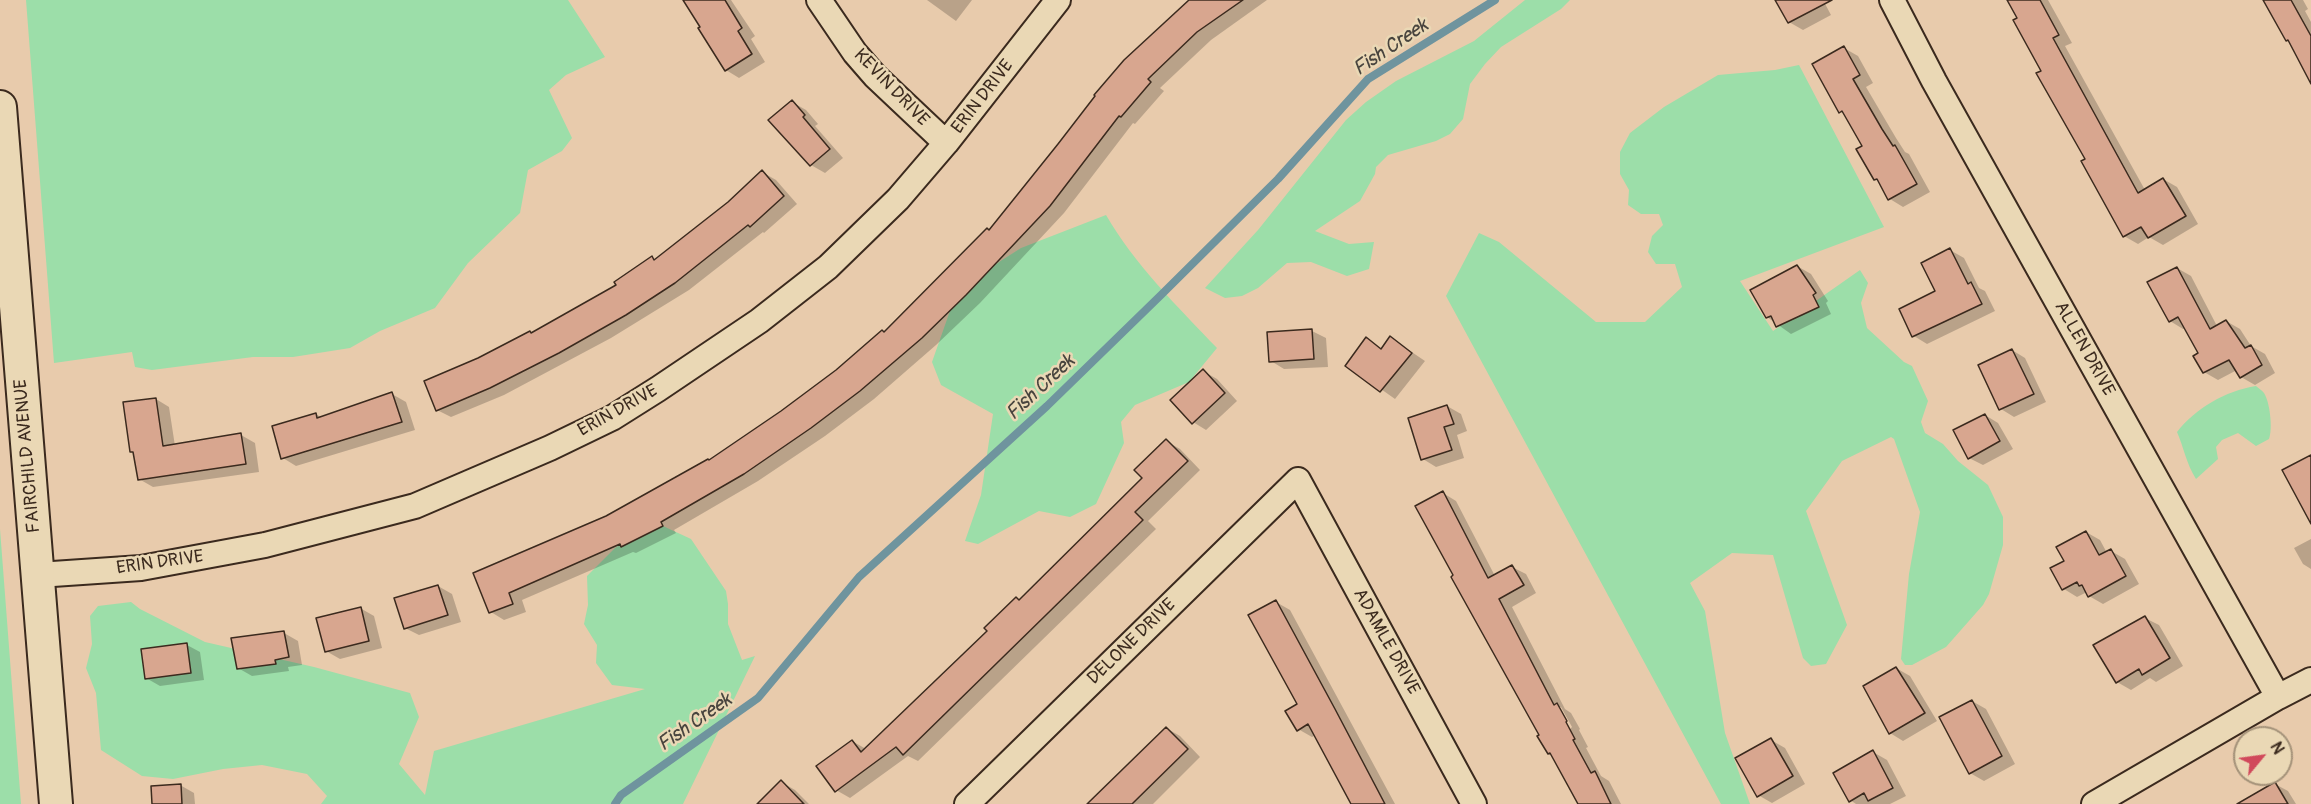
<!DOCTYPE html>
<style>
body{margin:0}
#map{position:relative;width:2311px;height:804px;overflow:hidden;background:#e8cbac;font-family:Pangolin,sans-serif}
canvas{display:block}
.north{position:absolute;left:2233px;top:726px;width:60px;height:60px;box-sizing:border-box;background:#ead8b5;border:2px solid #a49279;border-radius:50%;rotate:61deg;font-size:16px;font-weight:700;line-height:24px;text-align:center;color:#3b2a1e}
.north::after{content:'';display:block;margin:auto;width:21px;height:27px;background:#d1495b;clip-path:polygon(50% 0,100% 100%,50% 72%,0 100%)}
</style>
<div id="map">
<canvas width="2311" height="804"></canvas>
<div class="north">N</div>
</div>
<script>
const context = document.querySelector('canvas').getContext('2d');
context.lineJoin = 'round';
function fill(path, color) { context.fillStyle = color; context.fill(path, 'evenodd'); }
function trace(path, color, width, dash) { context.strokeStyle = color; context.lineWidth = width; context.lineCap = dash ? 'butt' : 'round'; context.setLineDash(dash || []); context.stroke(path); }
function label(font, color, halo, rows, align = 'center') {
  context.font = font + ' Pangolin,sans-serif'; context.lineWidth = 5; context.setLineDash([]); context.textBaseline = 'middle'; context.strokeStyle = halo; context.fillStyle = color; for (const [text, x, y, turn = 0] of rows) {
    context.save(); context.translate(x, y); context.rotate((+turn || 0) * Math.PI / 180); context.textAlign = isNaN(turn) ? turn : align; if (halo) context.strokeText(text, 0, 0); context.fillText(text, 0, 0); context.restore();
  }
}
fill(new Path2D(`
 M26,0H568L605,57L566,75L549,90L572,138L562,151L528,170L520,213L468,263L435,308L380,331L350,348L293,357H253L152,370L135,367L132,352L54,363Z
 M1525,0H1570L1561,9L1501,47L1485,64L1470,84L1463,119L1450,134L1436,141L1388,155L1376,167L1375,174L1360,201L1315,231L1349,244L1374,242L1369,269L1347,276L1311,262L1287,263L1258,288L1242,296L1225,298L1205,288L1258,230L1346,120L1366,102L1396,81L1474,41Z
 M1799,65L1884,227L1740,281L1773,331L1860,270L1868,283L1861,303L1867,328L1904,362L1912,366L1928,401L1921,422L1925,433L1943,444L1958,461L1988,485L2003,517V545L1989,594L1983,605L1946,647L1912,665H1905L1901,659L1909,574L1920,512L1894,439L1891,437L1842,461L1806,511L1847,625L1826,664L1811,666L1803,658L1773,555L1732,553L1690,583L1705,611L1725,733L1750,804H1721L1446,296L1479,233L1499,242L1596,322H1645L1682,287L1675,264H1656L1648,252L1652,236L1663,225L1659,214H1641L1628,205L1629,190L1620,174V152L1630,133L1664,107L1718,75L1775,70Z
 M1106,215C1135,265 1177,306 1217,348L1189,382L1135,405L1121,422L1124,443L1096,504L1070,517L1039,511L978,544L965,541L981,495L993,414L941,385L932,362L958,288L1021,248Z
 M2256,386C2258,388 2262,390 2264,393C2270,402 2273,429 2269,439L2256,446L2238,433L2222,440L2216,447L2218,459L2196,479C2186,463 2184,448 2177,432C2196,408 2225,391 2256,386Z
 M663,526L691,539L726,591L728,604V624L742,660L755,656L683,804H321L327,796L307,774L262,765L223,769L173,779L142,776L101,750L96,693L86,668L92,644L90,616L98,606L131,602L140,609L205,642L314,667L410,693L419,717L399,764L425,795L434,751L645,689L612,685L596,663L597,645L584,624L588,605L587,576L616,547Z
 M0,529L21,804H0Z`), '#9cdea9');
fill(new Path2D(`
 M685,0H731L755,36L751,39L765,62L739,78L726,70Z
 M927,0H972L956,21Z
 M1191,0H1267L1211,40L1160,88L1164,91L1135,124L1133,123L1064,213L980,303L936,345L874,399L825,436L758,481L674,530L676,533L636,553L633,552L522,600L526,612L504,620L491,612L475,574L606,518L710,461L782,412L885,333L990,231Z
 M1777,0H1823L1831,15L1803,30L1789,22Z
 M2008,0H2048L2072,43L2065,46L2145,190L2163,179L2177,187L2198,224L2163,245L2149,237L2138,244L2124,236Z
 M2263,0H2303L2308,9L2305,11L2311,22V80L2291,43L2287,40Z
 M1844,48L1858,56L1873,83L1866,87L1896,138L1905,152L1909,154L1930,192L1903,207L1890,199L1881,183L1875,179L1864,146L1847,115L1840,112Z
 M792,102L806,110L818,124L815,126L843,158L825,173L811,165L770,120Z
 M762,172L776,180L797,204L764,233L763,232L689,290L611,338L504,395L451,417L437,410L479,359L532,334L619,285L652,258L656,260L729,203Z
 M1950,250L1964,258L1979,288L1985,291L1995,311L1927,344L1914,336L1937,292Z
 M1797,266L1811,274L1828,301L1826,303L1831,314L1791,334L1767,317Z
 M2177,268L2191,276L2217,326L2226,321L2240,329L2251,346L2265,354L2275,373L2255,385L2241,377L2237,370L2218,380L2204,372L2200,353L2186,328L2183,329L2170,321Z
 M1312,331L1326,338L1328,367L1284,369L1271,361Z
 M1391,338L1425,361L1395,399L1347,365L1366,339L1382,349Z
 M2012,350L2025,358L2046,402L2014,417L2001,409Z
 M1203,371L1217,379L1237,401L1206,430L1193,422Z
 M392,394L406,402L415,430L296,466L283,458L316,414L322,418Z
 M156,399L169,407L175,446L241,435L255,443L259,472L153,487L139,479Z
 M1447,406L1461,414L1467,431L1457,435L1464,458L1436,467L1423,459Z
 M1985,415L1998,423L2013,449L1983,465L1969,458Z
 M1166,441L1180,449L1200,470L1148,521L1156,529L918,761L908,756L850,798L836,790L852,741L866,749L1144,478Z
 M1443,493L1456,501L1495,576L1512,567L1526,574L1536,593L1512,607L1565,709L1571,713L1580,729L1579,730L1588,747L1586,748L1601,776L1609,781L1621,804H1578L1554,756L1549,753ZM1558,707H1561L1572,727L1570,729Z
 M2086,532L2100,540L2107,553L2111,551L2125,559L2139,584L2103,604L2089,596L2087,592L2077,597L2064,589L2066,561Z
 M2311,539V569L2303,564L2294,548Z
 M438,586L452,594L461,622L419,635L405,628Z
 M1276,602L1290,610L1395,804H1354L1316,735L1312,737L1298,729L1299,704Z
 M360,608L374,616L382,648L340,659L326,651Z
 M2145,618L2159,625L2183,666L2156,682L2150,678L2131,690L2117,682Z
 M284,633L298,641L302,665L288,667L289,671L252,676L238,668Z
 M187,645L200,652L204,680L160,686L146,678Z
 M1896,668L1910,676L1937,721L1903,741L1890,733Z
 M1972,701L1986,709L2015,764L1984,781L1970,773Z
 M1166,728L1180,736L1200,757L1153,804H1088Z
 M1771,740L1785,748L1805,784L1772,803L1758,795Z
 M1873,752L1887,760L1906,796L1890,804H1856L1850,800Z
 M781,782L795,790L809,804H759Z
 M2275,784L2288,791L2296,804H2240Z
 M180,785L194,793L195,804H154Z`), '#0003');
trace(new Path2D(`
 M615,804L621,795L758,698L859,577L1047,406L1161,295L1278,179L1368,79L1495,0`), '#6f949e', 8);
const building = new Path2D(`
 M683,0H725L742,28L738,31L752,54L725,71L698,28L700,27Z
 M1189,0H1243L1197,32L1148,79L1151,82L1121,117L1119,116L1050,206L966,295L922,338L860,391L811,428L744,474L661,522L663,526L621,547L620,544L509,593L513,604L489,613L473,573L606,516L708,459L709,460L781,411L836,370L882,330L884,332L987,228L989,230L1058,144L1095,96L1094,95L1124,60Z
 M1775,0H1832L1788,23Z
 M2007,0H2040L2059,35L2053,38L2138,193L2163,178L2186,216L2148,238L2141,227L2123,237L2081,161L2085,159L2036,73L2041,71L2013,20L2017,18Z
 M2263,0H2291L2311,36V84L2288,40L2286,41Z
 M1844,46L1860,75L1853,79L1882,129L1893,146L1895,145L1917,184L1888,200L1877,179L1874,180L1856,149L1862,146L1842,111L1839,113L1812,64Z
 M792,100L805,115L803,117L830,149L810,166L768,120Z
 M762,170L784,196L750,227L748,225L675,283L626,315L559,353L490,388L436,411L424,381L478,358L530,331L531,333L616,285L614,282L652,256L654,260L728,202Z
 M1950,248L1968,284L1971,282L1982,304L1912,337L1899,309L1935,291L1921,263Z
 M1797,265L1816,293L1813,295L1819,307L1776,327L1771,316L1766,318L1750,290Z
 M2177,267L2210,329L2226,320L2245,348L2251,345L2262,365L2240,378L2229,360L2203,373L2193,356L2198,353L2178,317L2169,322L2147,282Z
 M1312,329L1314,359L1269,362L1267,332Z
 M1390,336L1412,353L1380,392L1345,366L1366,337L1381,349Z
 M2012,349L2034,394L1999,410L1978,365Z
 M1203,369L1225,393L1192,424L1170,400Z
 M392,392L402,422L281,459L272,426L316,413L317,418Z
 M156,398L163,446L241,433L246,464L138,480L133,452H130L123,402Z
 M1447,405L1454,424L1444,427L1452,450L1421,460L1408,418Z
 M1985,414L2000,441L1968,459L1953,430Z
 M1166,439L1188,461L1135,512L1143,520L903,755L896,747L835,792L816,766L852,740L861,752L987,631L984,628L1016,597L1019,600L1142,478L1134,470Z
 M2311,455V524L2282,470Z
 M1443,491L1488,578L1512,565L1524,585L1499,599L1554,705L1557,703L1567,721L1566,722L1575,739L1573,740L1591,773L1595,771L1611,804H1578L1550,753L1548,754L1537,736L1539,735L1451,577L1453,575L1415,506Z
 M2086,531L2099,555L2111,549L2126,576L2088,597L2082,585L2079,586L2077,582L2062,590L2050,568L2064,561L2056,547Z
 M438,585L448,615L404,629L394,598Z
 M1276,600L1335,709L1385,804H1351L1308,724L1297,731L1285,711L1297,704L1248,615Z
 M361,607L369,641L325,652L316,618Z
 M2145,616L2170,658L2142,675L2139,669L2116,683L2093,645Z
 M284,631L289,657L275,660L276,664L237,669L231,638Z
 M187,643L191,673L145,679L141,649Z
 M1896,667L1925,713L1889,734L1863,686Z
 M1972,700L2002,756L1969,774L1939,717Z
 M1166,727L1188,749L1132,804H1087Z
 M1771,738L1793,776L1757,797L1735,758Z
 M1873,750L1893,788L1868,801L1864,793L1849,802L1833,773Z
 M781,780L804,804H757Z
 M2275,782L2288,804H2237Z
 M181,784L182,804H152L151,786Z`);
fill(building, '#d8a68f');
trace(building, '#3b2a1e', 1.5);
const minor = new Path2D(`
 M819,0L855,53L875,76L946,143
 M1892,0L1934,81L2278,697
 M38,575L141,568L265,545L415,506L550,448L612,418L658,389L759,321L828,267L898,199L946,143L1058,0
 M967,804L1298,480L1474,804
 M2094,804L2278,697L2311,680`);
const major = new Path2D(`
 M0,107L56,804`);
trace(minor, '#3b2a1e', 28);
trace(major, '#3b2a1e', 36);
trace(minor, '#ead8b5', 24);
trace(major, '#ead8b5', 32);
label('18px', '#3b2a1e', '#ead8b5', [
 ["KEVIN DRIVE",891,88,46],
 ["ERIN DRIVE",983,97,-52],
 ["ALLEN DRIVE",2084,349,61],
 ["ERIN DRIVE",618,411,-29],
 ["FAIRCHILD AVENUE",28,456,-95],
 ["ERIN DRIVE",160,563,-8],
 ["DELONE DRIVE",1132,642,-44],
 ["ADAMLE DRIVE",1386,642,61]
]);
label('italic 20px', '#48443e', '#ead8b5', [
 ["Fish Creek",1391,48,-34],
 ["Fish Creek",1041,388,-43],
 ["Fish Creek",695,723,-35]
]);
</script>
